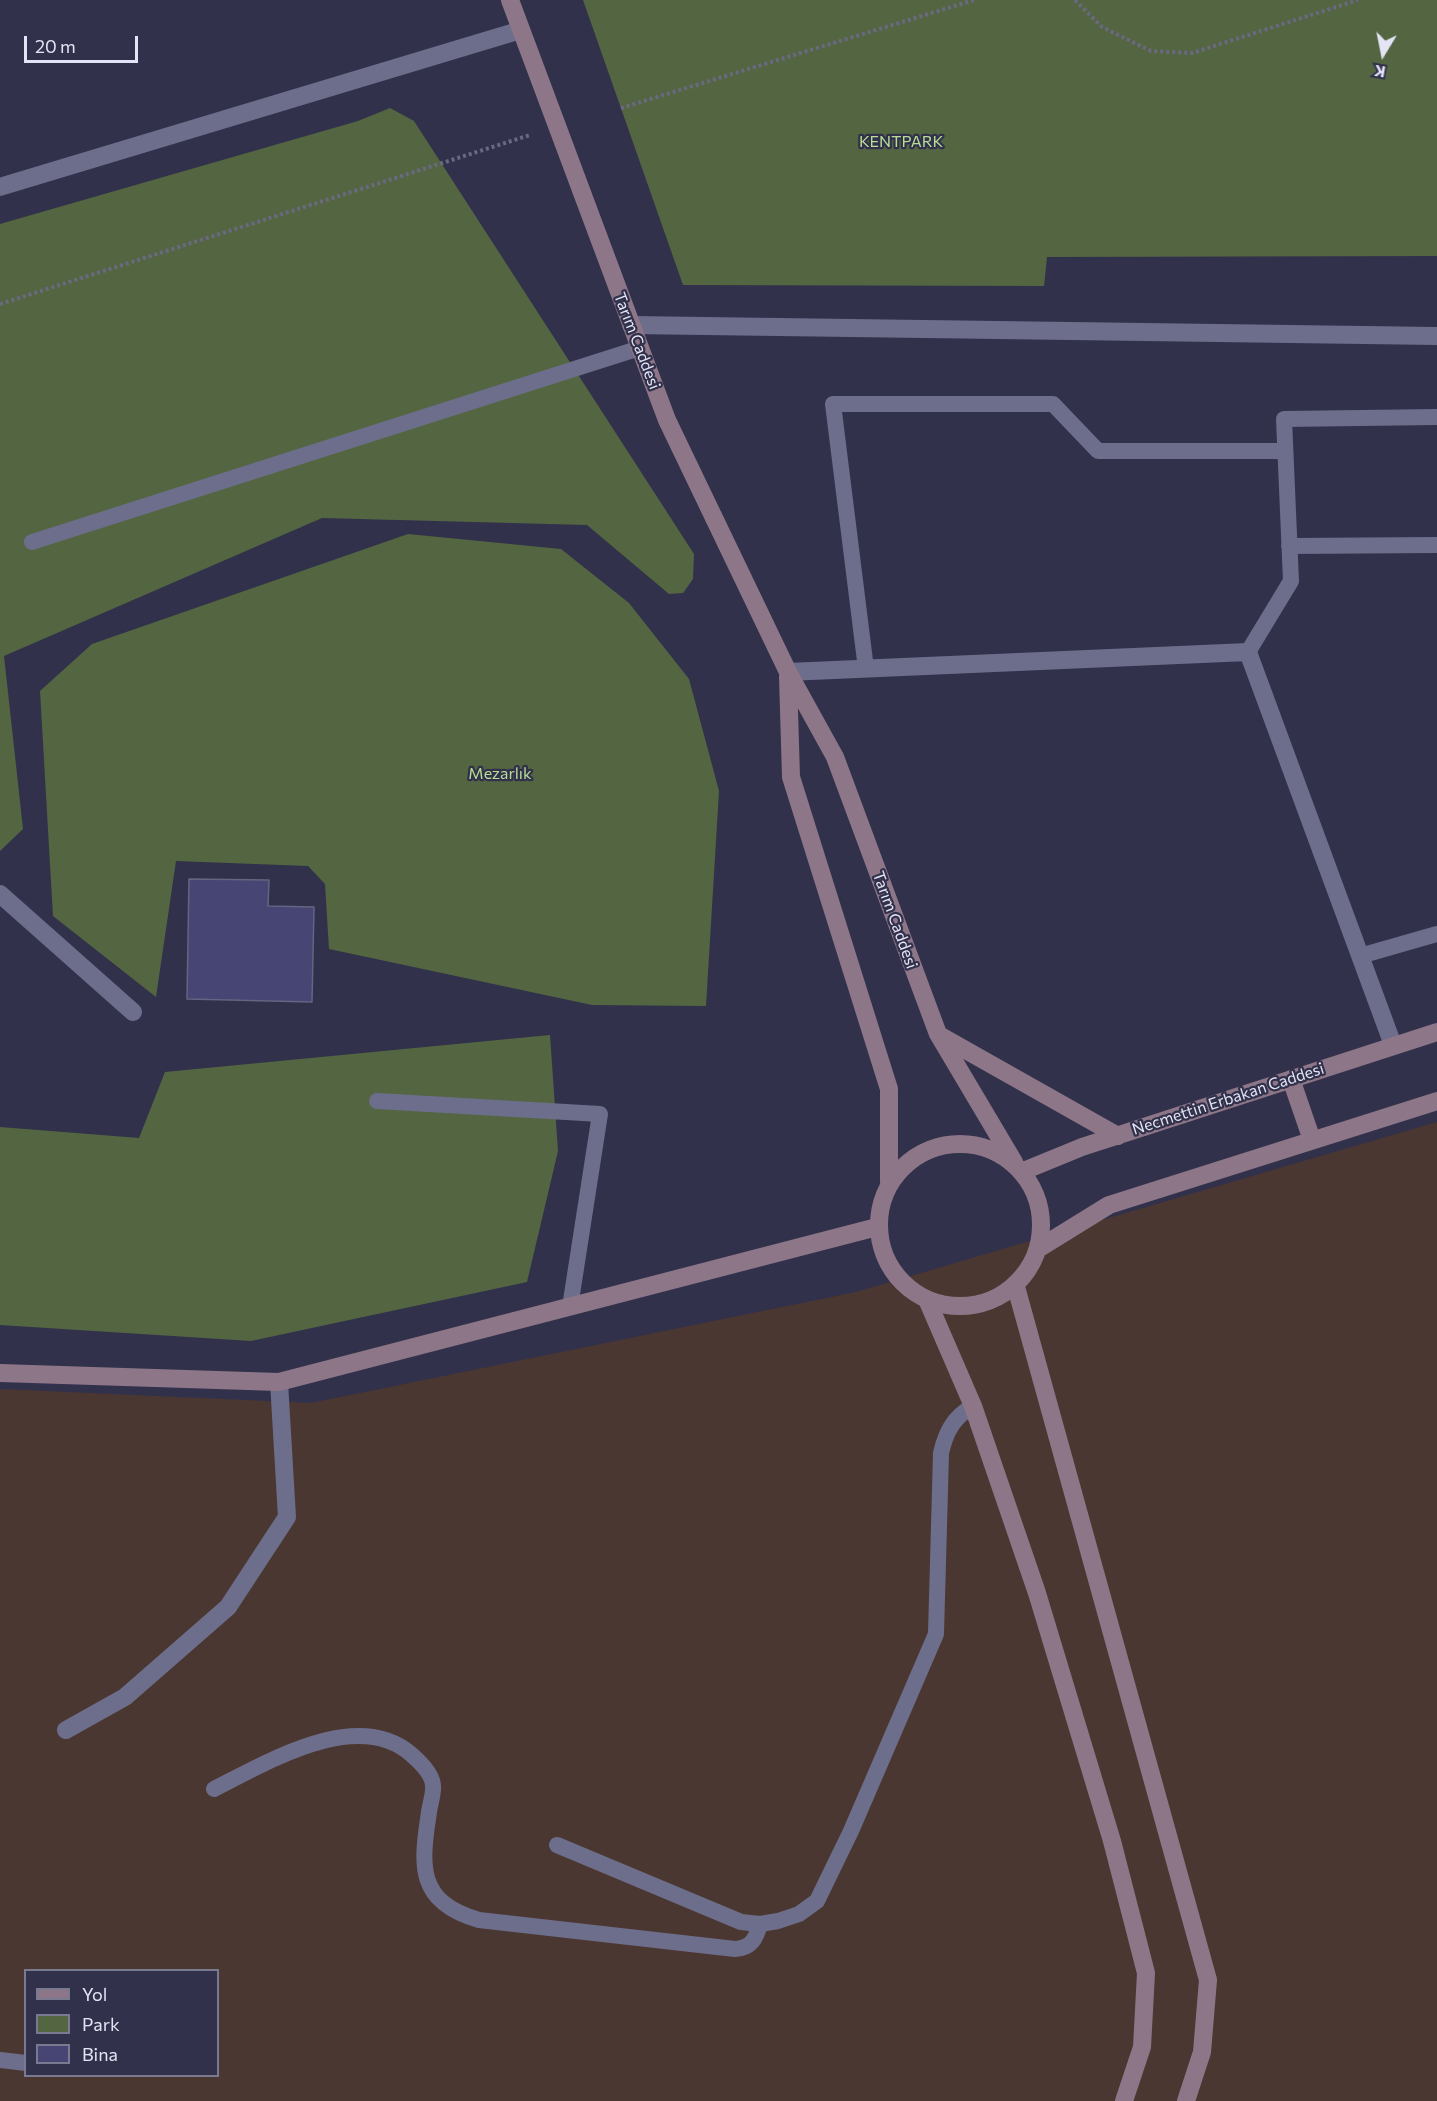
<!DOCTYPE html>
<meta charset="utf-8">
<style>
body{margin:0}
#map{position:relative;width:1437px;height:2101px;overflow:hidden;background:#32314b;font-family:Commissioner,sans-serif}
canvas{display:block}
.legend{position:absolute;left:24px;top:1969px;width:195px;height:108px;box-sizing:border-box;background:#32314b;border:2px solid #79798f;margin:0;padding:8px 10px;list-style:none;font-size:18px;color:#e3e4f5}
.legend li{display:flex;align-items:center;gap:12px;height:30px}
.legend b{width:30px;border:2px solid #79798f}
.north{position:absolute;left:1353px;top:24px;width:60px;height:60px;-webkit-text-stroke:4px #32314b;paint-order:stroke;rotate:190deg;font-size:16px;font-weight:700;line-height:24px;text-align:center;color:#e3e4f5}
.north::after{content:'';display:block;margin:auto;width:21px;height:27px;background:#e3e4f5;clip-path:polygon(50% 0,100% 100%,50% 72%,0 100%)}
.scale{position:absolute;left:24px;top:36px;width:114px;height:27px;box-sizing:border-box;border:3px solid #e3e4f5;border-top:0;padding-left:8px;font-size:18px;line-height:21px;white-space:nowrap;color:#e3e4f5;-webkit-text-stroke:4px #32314b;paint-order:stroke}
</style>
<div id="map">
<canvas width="1437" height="2101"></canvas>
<ul class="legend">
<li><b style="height:8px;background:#8d7688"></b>Yol</li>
<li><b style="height:16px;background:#536641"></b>Park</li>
<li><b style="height:16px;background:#464573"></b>Bina</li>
</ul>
<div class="north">K</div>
<div class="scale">20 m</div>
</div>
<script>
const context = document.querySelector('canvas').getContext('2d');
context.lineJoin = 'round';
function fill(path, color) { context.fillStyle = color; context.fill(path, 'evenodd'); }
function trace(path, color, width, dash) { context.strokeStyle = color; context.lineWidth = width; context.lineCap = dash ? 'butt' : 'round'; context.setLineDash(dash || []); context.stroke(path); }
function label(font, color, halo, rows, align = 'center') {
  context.font = font + ' Commissioner,sans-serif'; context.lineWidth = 4.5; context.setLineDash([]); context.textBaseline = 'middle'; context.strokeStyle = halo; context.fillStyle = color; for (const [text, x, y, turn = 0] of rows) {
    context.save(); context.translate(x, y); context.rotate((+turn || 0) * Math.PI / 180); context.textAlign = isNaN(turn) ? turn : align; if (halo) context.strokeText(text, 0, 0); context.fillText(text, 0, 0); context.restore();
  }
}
fill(new Path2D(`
 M1437,1122V2101H0V1389L311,1403L856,1292ZM26,1970H218V2076H26Z`), '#4b3731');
fill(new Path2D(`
 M583,0H1437V256L1047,257L1044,286L683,285Z
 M390,108L414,121L694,554L693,579L683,593L669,594L587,525L322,518L4,656L23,829L0,851V224L358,121Z
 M408,534L561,549L629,603L689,679L719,791L706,1006L592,1005L329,949L325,884L308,866L176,861L156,997L53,916L40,691L92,644Z
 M550,1035L558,1151L527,1282L251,1341L0,1325V1127L139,1138L165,1072Z`), '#536641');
const building = new Path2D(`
 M189,879L269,880L268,906L314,907L312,1002L187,999Z`);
fill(building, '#464573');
trace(building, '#646582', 1.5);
trace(new Path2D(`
 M1075,0L1102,27L1151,51L1192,53L1358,0
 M621,108L974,0
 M0,304L530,135`), '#6a6981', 4, [3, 3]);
trace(new Path2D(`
 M32,542L640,348
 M1289,546L1437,545
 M1248,652L1291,581L1284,419L1437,417
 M866,669L833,404H1053L1098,451H1284
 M1360,956L1437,934
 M377,1101L600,1114L570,1307
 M214,1789C268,1762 358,1707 412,1755C420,1762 432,1774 433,1785C434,1793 430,1804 429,1812C421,1865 416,1902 479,1920L735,1949C752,1948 756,1938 760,1924
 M557,1845L741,1922L760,1924L778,1921L799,1914L817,1901L851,1831L936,1634L941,1453C946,1431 954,1417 973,1406
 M0,2060L26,2063`), '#6d6e8b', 16);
trace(new Path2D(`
 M0,187L521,30
 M631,325L1437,336
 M788,672L1248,652L1393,1045
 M0,894L133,1012
 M66,1730L125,1697L228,1607L287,1517L279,1382`), '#6d6e8b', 18);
trace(new Path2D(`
 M510,0L667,420L788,672L835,757L938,1034L1014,1162
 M788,677L791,777L889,1089V1182
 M939,1035L1118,1136
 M1291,1079L1312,1140
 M879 1225a81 81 0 1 1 162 0a81 81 0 1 1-162 0Z
 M1021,1172L1082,1147L1437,1032
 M1041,1247L1109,1205L1437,1101
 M1016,1287L1208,1980L1202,2052L1186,2101
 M928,1302L973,1406L1037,1593L1112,1841L1146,1973L1142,2047L1124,2101
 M0,1373L279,1382L877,1227`), '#8d7688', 18);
label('16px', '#b8de93', '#32314b', [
 ["KENTPARK",901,142],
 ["Mezarlık",500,774]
]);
label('16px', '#e3e4f5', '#32314b', [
 ["Tarım Caddesi",637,341,69],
 ["Tarım Caddesi",895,920,70],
 ["Necmettin Erbakan Caddesi",1228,1099,-18]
]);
</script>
